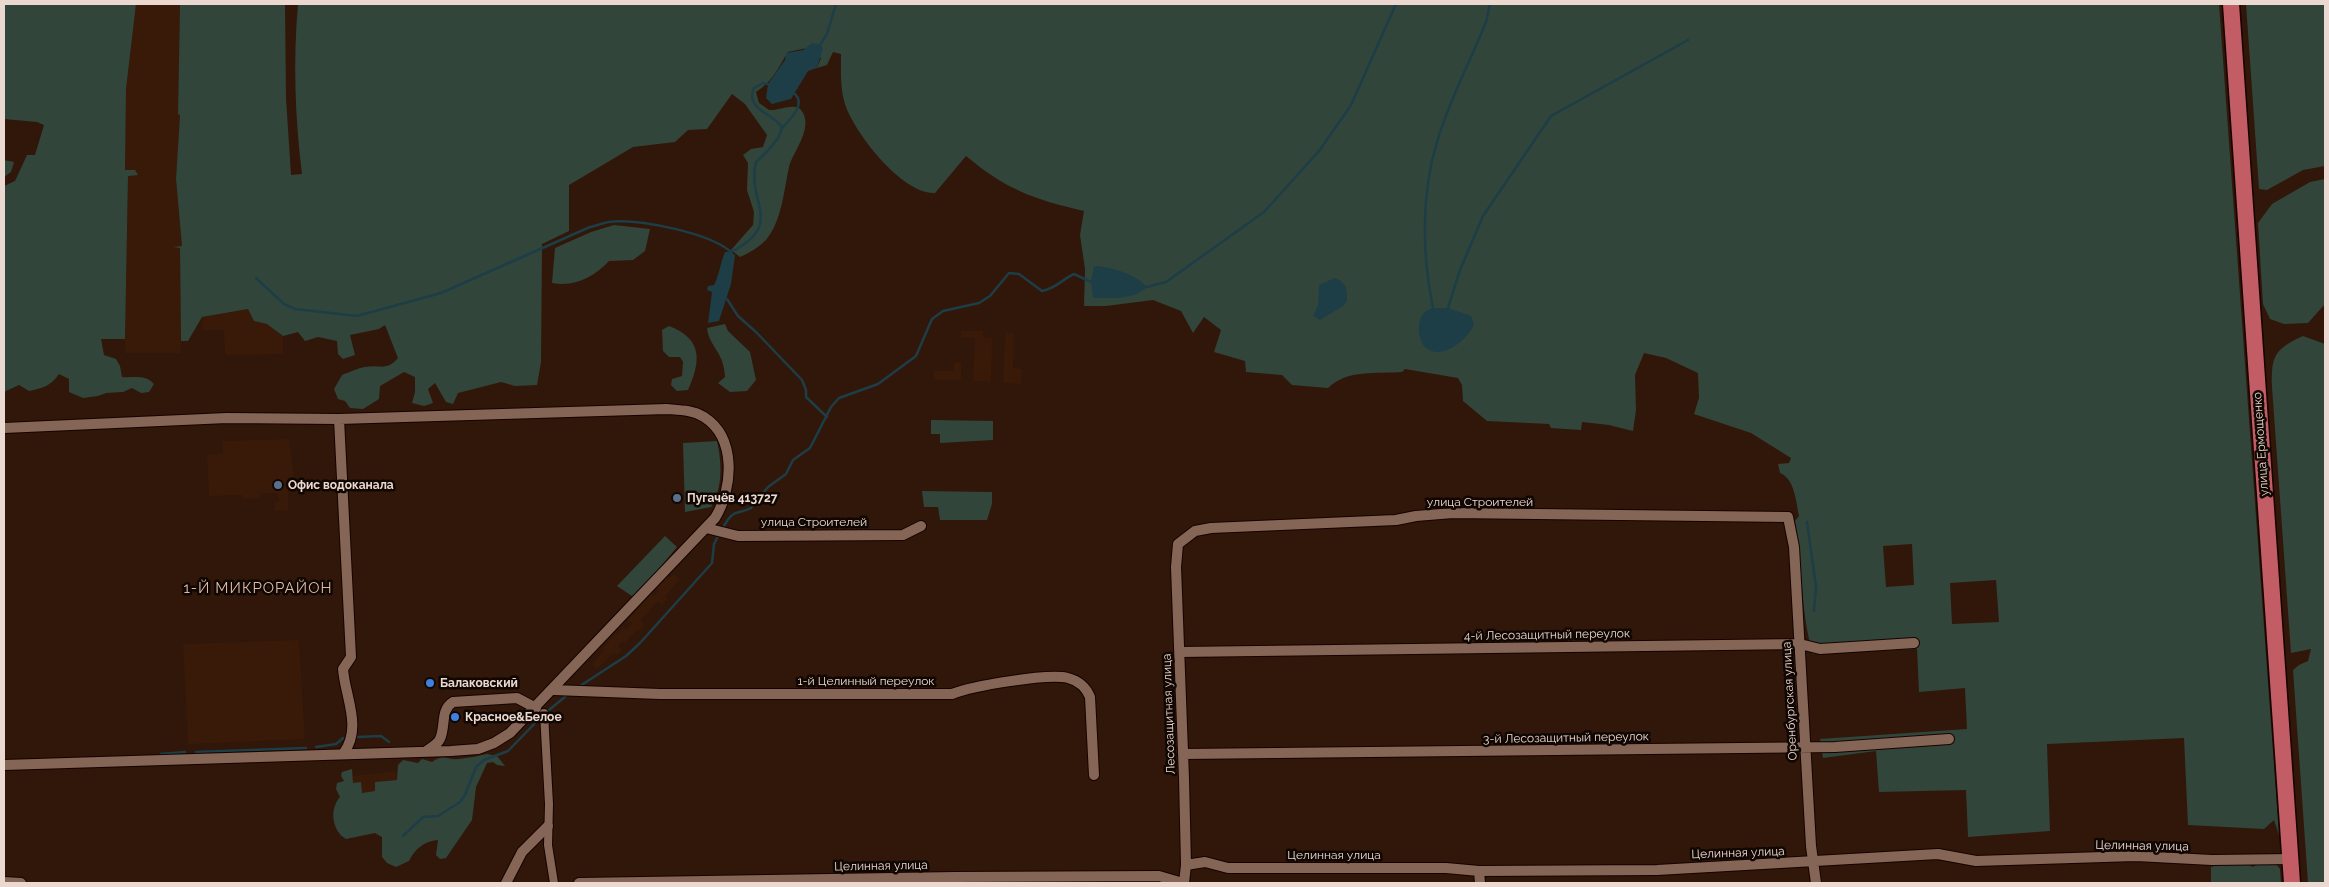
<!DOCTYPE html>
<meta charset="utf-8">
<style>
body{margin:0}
#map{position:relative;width:2329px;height:887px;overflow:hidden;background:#301709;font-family:Raleway,sans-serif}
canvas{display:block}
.frame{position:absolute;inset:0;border:5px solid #ebd9d1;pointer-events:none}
</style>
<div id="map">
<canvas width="2329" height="887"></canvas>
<div class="frame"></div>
</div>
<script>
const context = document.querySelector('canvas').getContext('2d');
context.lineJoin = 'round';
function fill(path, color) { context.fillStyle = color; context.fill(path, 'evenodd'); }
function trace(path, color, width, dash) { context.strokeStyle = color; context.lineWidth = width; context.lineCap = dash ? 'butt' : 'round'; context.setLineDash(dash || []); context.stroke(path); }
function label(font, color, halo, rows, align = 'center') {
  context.font = font + ' Raleway,sans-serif'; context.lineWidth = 5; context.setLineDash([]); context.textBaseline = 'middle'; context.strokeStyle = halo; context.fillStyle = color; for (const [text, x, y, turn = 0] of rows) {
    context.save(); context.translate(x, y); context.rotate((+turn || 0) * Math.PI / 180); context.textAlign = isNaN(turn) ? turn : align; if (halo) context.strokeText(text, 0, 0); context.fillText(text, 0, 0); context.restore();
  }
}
fill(new Path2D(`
 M136,4H180L178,114H180L176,179L182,246L177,247L180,248L181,353H125L128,175H138L125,170L126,89Z
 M249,309L254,321L267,324L283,336V354L225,355L224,330H203L202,317Z
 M961,331H983V338H992L991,382L973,381L975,338H961Z
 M1005,332L1014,333L1013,368L1022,369L1021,384L1003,383Z
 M954,363H961V380H934V371H953Z
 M289,439L294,477L288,478V510L275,511V502L279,501L278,493H261L260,498L243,499L242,495L209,496L207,455L223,453L222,441Z
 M674,574L680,579L665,597L667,599L662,605L658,601L640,621L644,625L639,631L637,630L625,643L622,641L618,646L622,650L617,655L614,652L597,669L592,664L604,650L603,648L616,633L617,635L623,627L627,630L632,623L628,620L651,594L654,596L659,591L656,589L668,576L670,578Z
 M299,640L305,739L188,744L183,644Z
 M396,771L397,780L375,782L376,791L362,793L353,783L352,776Z`), '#391a08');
fill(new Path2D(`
 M4,4H136L126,89L125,170H135L138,175L128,176L125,339H101L104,355L116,359L120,366L122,377C134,378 145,374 154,384L149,392L141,393L132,388L123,392L106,393L98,396L83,398L69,392V379L59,374C51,386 43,388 29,391L19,385L4,392V186L15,181L27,155H35L44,125L37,122L4,119Z
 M180,4H285L286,98L291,175L302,174C295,117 293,61 298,4H2219L2279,835L2274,820L2264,829L2188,825L2184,738L2047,744L2050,831L1968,837L1966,790L1879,792L1876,751L1823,758L1820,739L1967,729L1965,688L1919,692L1917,649L1813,654C1800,611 1803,566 1795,521L1799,516C1796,502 1795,479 1780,473L1778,464L1789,463L1791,458L1751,433L1694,414L1699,398L1698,373L1666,358L1644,353L1635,375L1636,410L1633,431L1609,425L1582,422L1581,430L1551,428L1549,424L1487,421L1463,401L1462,385L1458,378L1405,369L1402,372C1377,374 1347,369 1328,388L1292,385L1282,375L1246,372L1245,361L1214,352L1221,330L1204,317L1193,333L1181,311L1153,300L1106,306H1084L1085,269L1080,235L1084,211C1033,199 1007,190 966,156L935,193C903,195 854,133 845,104C840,88 841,71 841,54L833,52L827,65L817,68L821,58L807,48L788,52C778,68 774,80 756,92L759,103L769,110C777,111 796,102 801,110C815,127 792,153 789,167C784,190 782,221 766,240C759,247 749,253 740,257L731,250L753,225L754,212L747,190L748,163L743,155L751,149L763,147L767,135L745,104L732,94L707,129L688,130L675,142L633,147L569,185V231L542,244L541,362L537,385L515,386L501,382L458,393L453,404L446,402L435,383L428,389L433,403L424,406L412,403L415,392V377L404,372L380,386L379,399L363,409L350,408L345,401L338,399L334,389L342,375C350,372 358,368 365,367C380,364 386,372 398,358L385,325L379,329L350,335L355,355L343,359L338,354L337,341L318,337L305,341L298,332L283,336L267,324L254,321L248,309L202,317L188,341H181L180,248L173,247L182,246L176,179L180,115L178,114ZM1912,544L1914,585L1886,587L1883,546ZM1996,580L1999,622L1952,624L1950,583Z
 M2246,4H2325V166L2303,170L2267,190L2259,189Z
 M4,160L14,162L11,172L4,177Z
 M2325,179V304L2308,323L2284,324L2270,319L2263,304L2258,223L2272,204L2310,182Z
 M614,225L650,229L645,251L633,260L609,261C594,277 575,287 552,283L555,248L591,232Z
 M725,324L728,331L750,352L756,380L747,391L730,392L718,383L725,377C724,351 709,347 707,328Z
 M669,326C703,339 701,361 688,390L677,391L671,385L672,379L682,376L683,362L680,357H669L663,351L662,330Z
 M2303,336L2325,344V883H2308L2293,670L2299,665L2308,661L2311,649L2291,653L2272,387C2271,355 2275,349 2303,336Z
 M931,420L993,421V440L940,443V434H931Z
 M717,441C722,464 723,487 711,507L685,512L683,443Z
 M922,491L992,492V504L987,520H940L938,507H924Z
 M665,536L677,547L648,582L632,596L617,586Z
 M487,754L497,756L505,766L497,765L493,762L487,763L476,787L472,820L446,858L440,859L436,855L438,840C424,841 415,849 409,861L396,867L387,863L382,857V837L375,833L346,839C332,831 329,809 340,797L336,789L337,783L344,781L341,776L342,772L352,769L353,783L361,782L362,793L375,791V782L397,780L398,765L403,760L418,763L422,759L432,762C445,753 446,761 459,759C468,758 478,756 487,754Z
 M2225,863H2245L2253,867L2259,863H2275L2280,869L2281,883H2211V867Z`), '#32453b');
fill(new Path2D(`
 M812,43L820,45L823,48L817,68L808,71L791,99L772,104L766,98L768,84L785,60L786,53L803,50Z
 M725,252H731L735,255L731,284L719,321L708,323L712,292L707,290L708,286L714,285C718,279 721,261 725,252Z
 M1094,266C1112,267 1134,273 1147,287C1135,300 1109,298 1093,298L1091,282Z
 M1335,278C1347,283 1347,288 1347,301L1343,306L1320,320L1313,316L1318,305L1319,285Z
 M1433,308H1448L1471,316L1474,325C1467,339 1446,358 1429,350C1418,345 1416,322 1423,314C1425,311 1430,309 1433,308Z`), '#1d3d47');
trace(new Path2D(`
 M820,45L827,34L836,4
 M768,84L763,83L754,88C744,110 776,114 782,128
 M256,278L284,304L295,309L357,316L441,293L590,227C596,226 602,223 609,222C637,218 710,233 731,252C786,224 746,203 756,162C764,155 771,148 778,138C780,135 780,130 783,127C790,119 806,105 795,94
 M1147,287L1166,282L1264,212L1319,151L1351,105L1396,4
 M727,299L738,316L756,332L802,380L806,390V397L827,417
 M1433,308C1422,255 1421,194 1437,142C1449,101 1470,62 1486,22L1490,4
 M1448,308L1460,270L1483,216L1551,116L1688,40
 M1807,522L1816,587L1814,611
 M723,528C734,507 736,516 751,508L768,487L786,474L793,460L810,448L831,407L839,398L878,384L916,356L932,319L943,311L979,303L990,296L1009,273L1019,274L1042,291C1057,288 1061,280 1074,274L1091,282
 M580,686L626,656L640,643L712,563L714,544L718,536
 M549,710L566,696
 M357,737L381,736L389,742
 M316,747L336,744L343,738
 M196,752L306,748
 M161,754L185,752
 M403,836L423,817L438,816L460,802L465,795L476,767L484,760L508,751L541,717`), '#1d3d47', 2.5);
const pedestrian = new Path2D(`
 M544,713L549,804L548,845L554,883`);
const minor = new Path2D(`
 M339,419L351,657L343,669C345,697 363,728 343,754
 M4,428L227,418L339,419L667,409C679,410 693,410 704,417C737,438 733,489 715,518L510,733L494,743L478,749L451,751L4,765
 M706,528L738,536L903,535L921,526
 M1180,652L1800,644L1820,649L1914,643
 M554,690L660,694H952C972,686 1048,673 1068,678C1079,681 1086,687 1090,697L1094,775
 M425,752C430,748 437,745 440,739C446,726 440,710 453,702L517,698L536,708
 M1183,754L1835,747L1949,739
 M1186,865L1205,862L1228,868H1446L1479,871L1657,870L1938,854L1976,861L2136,856L2212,860L2291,859
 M1479,871L1480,883
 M4,882L21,883
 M506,883L522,852L548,826
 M579,883L956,877L1159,876L1183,883
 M1184,883L1186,865L1184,778L1176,567L1178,544L1195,531L1211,528L1396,520L1416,516L1453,513L1788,517L1794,547L1811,846L1816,883`);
const trunk = new Path2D(`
 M2231,4L2292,883`);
trace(pedestrian, '#160300', 10);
trace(minor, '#160300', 12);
trace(trunk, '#160300', 19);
trace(pedestrian, '#856656', 8);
trace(minor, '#856656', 10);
trace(trunk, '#c25d66', 16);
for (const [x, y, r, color] of [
 [278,485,5,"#5c6f8a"],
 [677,498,5,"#5c6f8a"],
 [430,683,5,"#3f7fe0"],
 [455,717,5,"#3f7fe0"]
]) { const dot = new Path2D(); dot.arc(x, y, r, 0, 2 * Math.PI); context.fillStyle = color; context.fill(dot); trace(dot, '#100602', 2); }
label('12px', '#ebd9d1', '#100602', [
 ["улица Ермощенко",2261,444,-94],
 ["улица Строителей",1480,502],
 ["улица Строителей",814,522],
 ["4-й Лесозащитный переулок",1547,635,-1],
 ["1-й Целинный переулок",866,681],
 ["Оренбургская улица",1790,701,-93],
 ["Лесозащитная улица",1169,714,-92],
 ["3-й Лесозащитный переулок",1566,738,-1],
 ["Целинная улица",2142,846,1],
 ["Целинная улица",1738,853,-2],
 ["Целинная улица",1334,855],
 ["Целинная улица",881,866,-1]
]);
label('bold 12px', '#ebd9d1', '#100602', [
 ["Офис водоканала",288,485],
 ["Пугачёв 413727",687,498],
 ["Балаковский",440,683],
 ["Красное&Белое",465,717]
], 'left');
context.letterSpacing = '1px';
label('15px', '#ddbaa9', '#100602', [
 ["1-Й МИКРОРАЙОН",258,588]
]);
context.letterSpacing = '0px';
</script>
